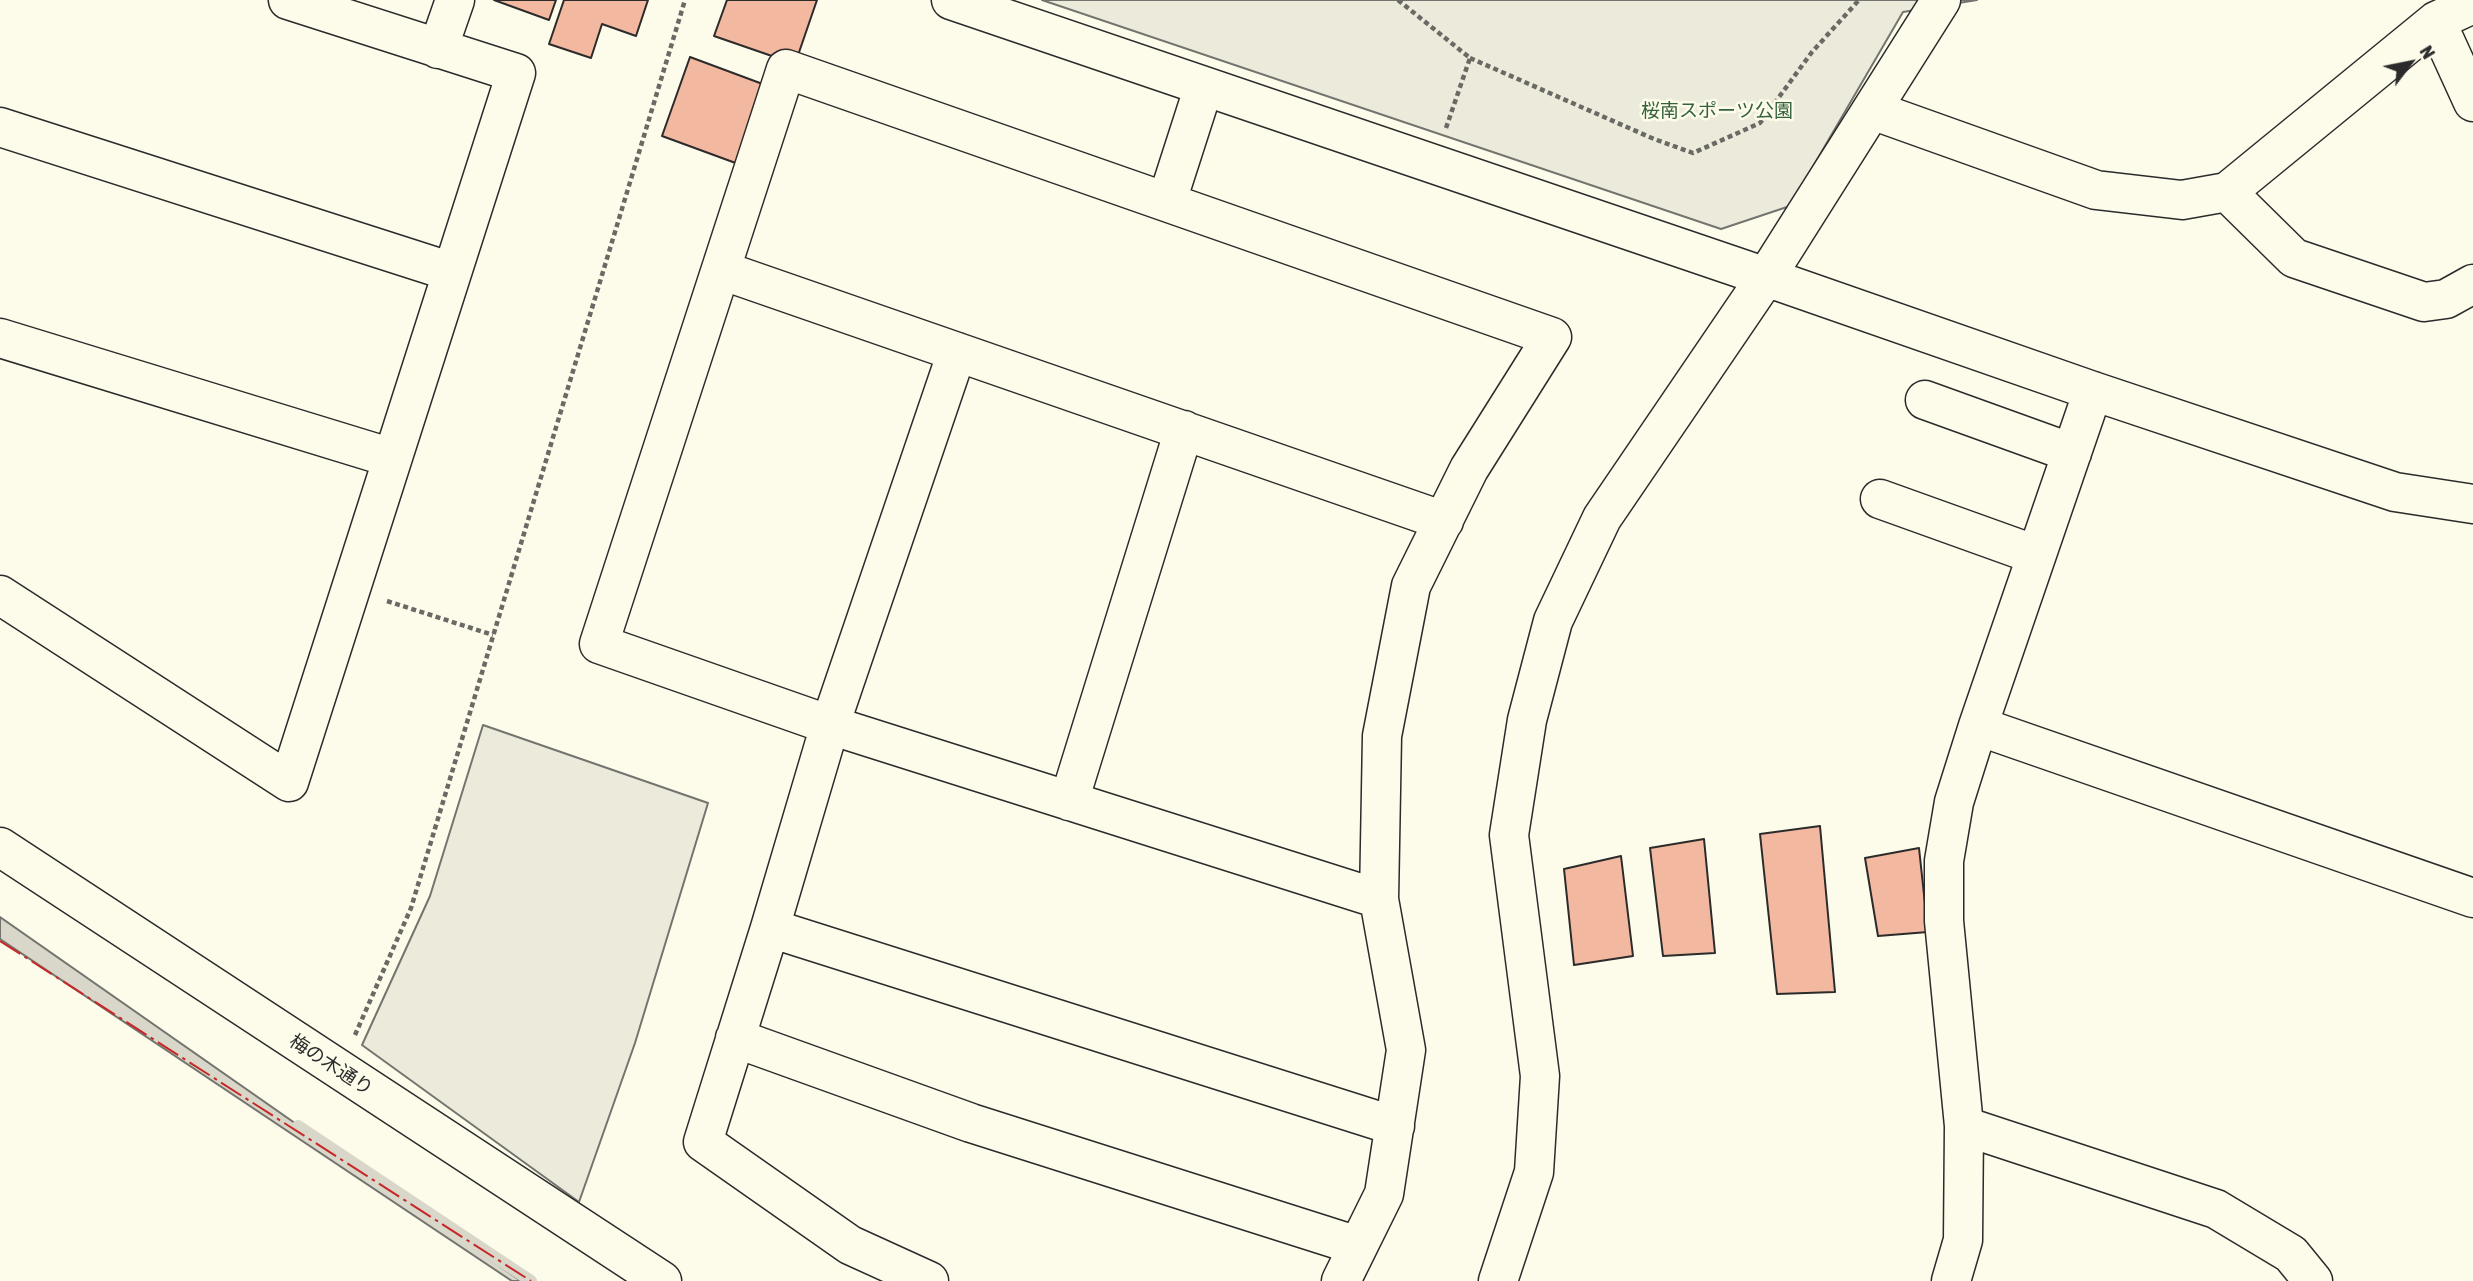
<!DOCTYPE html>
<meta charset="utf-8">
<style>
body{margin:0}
#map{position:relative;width:2473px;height:1281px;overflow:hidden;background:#fdfbea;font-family:"Asap Condensed",sans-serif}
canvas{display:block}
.north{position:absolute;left:2375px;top:28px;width:70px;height:70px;-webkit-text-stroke:5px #fdfbea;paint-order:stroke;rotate:58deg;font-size:19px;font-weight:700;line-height:28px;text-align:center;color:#2b2b2b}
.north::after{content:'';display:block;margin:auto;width:24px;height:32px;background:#2b2b2b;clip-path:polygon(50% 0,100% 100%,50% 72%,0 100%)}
</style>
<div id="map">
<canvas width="2473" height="1281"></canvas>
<div class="north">N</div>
</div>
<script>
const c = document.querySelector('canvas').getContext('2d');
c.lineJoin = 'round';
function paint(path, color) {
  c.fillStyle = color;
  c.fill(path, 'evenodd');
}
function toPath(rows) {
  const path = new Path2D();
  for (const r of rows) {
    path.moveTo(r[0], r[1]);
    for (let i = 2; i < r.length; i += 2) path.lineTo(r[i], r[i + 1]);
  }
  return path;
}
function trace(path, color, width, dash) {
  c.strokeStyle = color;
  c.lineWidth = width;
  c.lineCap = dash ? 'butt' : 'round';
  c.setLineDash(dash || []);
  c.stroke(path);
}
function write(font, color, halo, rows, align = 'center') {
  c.font = font + ' "Asap Condensed","Noto Sans JP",sans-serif';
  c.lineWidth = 5;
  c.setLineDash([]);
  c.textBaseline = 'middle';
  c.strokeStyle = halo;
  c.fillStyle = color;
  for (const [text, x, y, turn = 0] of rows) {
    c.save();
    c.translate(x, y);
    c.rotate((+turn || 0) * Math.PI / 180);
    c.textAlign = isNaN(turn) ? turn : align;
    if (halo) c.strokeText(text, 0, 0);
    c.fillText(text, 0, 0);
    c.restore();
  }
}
const green = toPath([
 [1042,0,1977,0,1903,12,1790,206,1721,229,1042,0],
 [483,725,708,803,635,1043,579,1202,362,1045,430,896,483,725]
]);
paint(green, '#ecebdb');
trace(green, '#74746e', 2);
const water = toPath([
 [0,917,521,1281,512,1281,0,939,0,917]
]);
paint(water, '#d8d7c9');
trace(water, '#74746e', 2);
trace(toPath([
 [298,1126,531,1281]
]), '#d8d7c9', 12);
const building = toPath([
 [494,0,556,0,549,20,494,0],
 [564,0,648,0,636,36,602,24,591,58,549,44,564,0],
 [727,0,817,0,795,64,714,36,727,0],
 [690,57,768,86,741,165,662,136,690,57],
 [1820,826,1835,992,1777,994,1760,834,1820,826],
 [1704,839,1715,953,1663,956,1650,848,1704,839],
 [1919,848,1928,932,1878,936,1865,858,1919,848],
 [1621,856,1633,956,1574,965,1564,869,1621,856]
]);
paint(building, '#f2b8a0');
trace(building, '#2b2b2b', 2);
const minor = toPath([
 [951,0,1766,277,2093,391,2395,492,2473,504],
 [2436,21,2473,102],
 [438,49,455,0],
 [1872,110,2096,190,2182,200,2227,192,2436,21,2473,4],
 [0,127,452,272],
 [2227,192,2294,258,2424,302,2446,299,2473,284],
 [1167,201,1204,86],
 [721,270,1444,521],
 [0,338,392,458],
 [1925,400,2072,453],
 [1880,499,2036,555],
 [0,595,289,782,516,73,288,0],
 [1978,726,2473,898],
 [1069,801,1184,430],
 [0,847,662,1281],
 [770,928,1395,1126],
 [735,1038,971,1123,1358,1246],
 [1964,1126,2216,1209,2291,1254,2313,1281],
 [929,1281,850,1245,703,1142,770,928,830,725,957,352],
 [1341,1281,1384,1194,1406,1050,1379,899,1382,736,1411,586,1469,469,1552,337,786,69,599,644,830,725,1379,899],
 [1498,1281,1534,1172,1540,1076,1509,835,1527,720,1553,621,1602,518,1766,277,1941,0],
 [1951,1281,1963,1240,1964,1126,1944,921,1944,861,1954,802,1978,726,2093,391]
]);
trace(minor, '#2b2b2b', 41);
trace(toPath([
 [1398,0,1470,58,1446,128],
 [1470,58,1654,139,1693,153,1760,123,1812,52,1859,0],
 [387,601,493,635],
 [355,1035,411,908,685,0]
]), '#6a6964', 4.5, [5, 3.5]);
trace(minor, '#fdfbea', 38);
trace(toPath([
 [0,941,531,1281]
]), '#c62828', 2, [24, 5, 3.5, 5]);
write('19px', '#34623c', '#fdfbea', [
 ["桜南スポーツ公園",1717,111]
]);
write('19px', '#2b2b2b', '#fdfbea', [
 ["梅の木通り",331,1065,33]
]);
</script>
